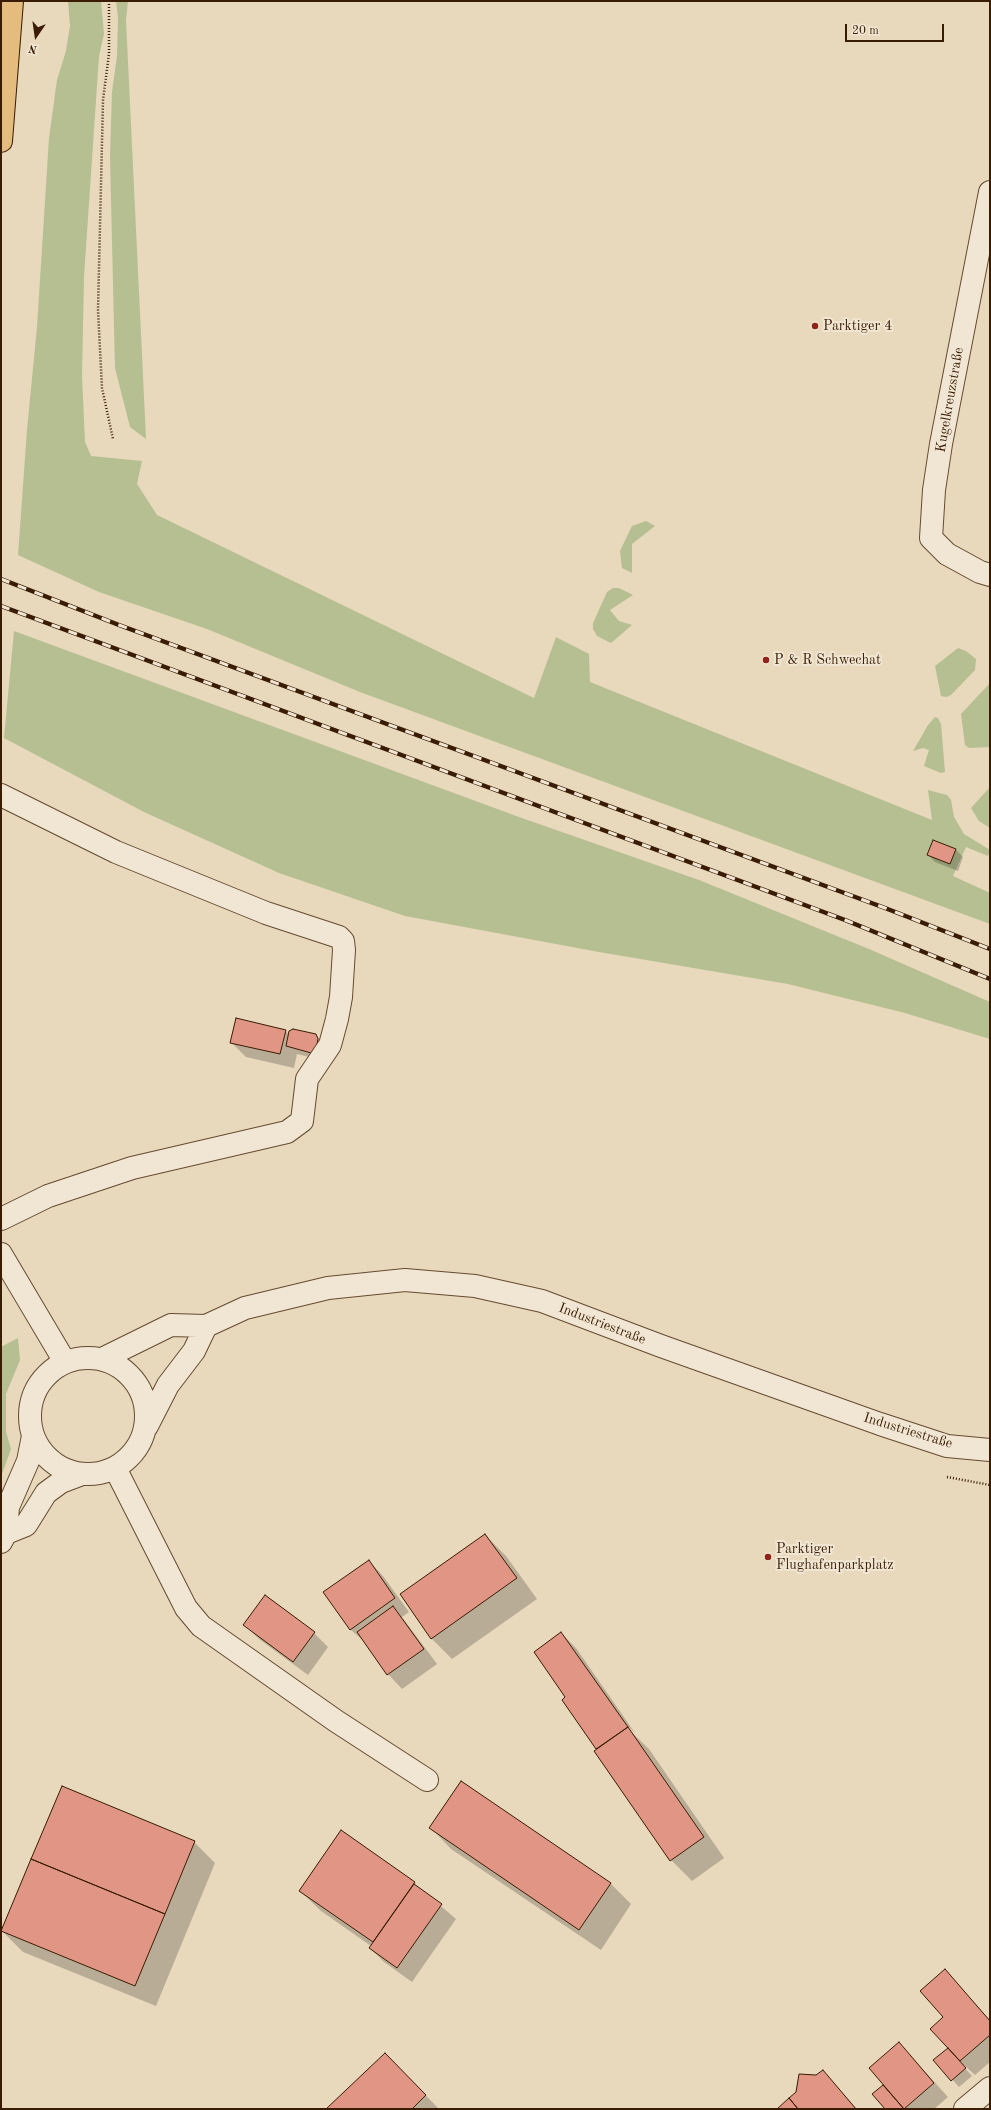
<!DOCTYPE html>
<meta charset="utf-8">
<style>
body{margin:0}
#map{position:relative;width:991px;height:2110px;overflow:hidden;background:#e8d8bc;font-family:"Old Standard TT",serif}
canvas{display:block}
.frame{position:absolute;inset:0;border:2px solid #391c02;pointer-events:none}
.north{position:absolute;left:16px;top:16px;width:40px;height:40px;-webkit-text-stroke:3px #f0e6d3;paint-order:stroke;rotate:193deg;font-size:11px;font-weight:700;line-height:16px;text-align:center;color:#391c02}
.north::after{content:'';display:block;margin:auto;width:14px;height:18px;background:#391c02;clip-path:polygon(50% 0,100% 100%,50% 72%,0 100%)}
.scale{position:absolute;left:845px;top:24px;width:99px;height:18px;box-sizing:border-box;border:2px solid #391c02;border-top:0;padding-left:5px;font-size:12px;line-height:14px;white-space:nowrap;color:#391c02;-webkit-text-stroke:3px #f0e6d3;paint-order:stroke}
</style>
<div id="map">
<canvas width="991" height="2110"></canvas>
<div class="frame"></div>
<div class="north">N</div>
<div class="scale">20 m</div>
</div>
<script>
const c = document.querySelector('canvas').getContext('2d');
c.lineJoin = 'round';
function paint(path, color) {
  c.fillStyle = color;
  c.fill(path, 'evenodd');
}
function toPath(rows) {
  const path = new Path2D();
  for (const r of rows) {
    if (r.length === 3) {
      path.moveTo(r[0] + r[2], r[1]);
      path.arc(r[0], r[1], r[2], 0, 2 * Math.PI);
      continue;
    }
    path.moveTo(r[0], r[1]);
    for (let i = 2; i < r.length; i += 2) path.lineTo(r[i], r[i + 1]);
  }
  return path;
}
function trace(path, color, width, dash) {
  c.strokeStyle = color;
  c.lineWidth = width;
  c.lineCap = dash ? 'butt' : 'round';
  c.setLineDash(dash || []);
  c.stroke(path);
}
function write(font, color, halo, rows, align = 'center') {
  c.font = font + ' "Old Standard TT",serif';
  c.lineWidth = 4;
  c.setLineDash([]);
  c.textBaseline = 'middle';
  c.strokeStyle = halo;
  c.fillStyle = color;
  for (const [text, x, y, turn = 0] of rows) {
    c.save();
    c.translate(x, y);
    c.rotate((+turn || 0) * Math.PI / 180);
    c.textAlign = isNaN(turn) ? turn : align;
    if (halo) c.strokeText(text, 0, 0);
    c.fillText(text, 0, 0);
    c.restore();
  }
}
paint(toPath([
 [68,1,101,1,104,34,99,56,84,277,82,376,85,442,91,456,142,461,137,484,157,515,534,698,556,637,589,654,590,682,932,820,928,790,947,795,951,800,954,817,964,834,990,850,988,856,966,847,953,876,990,893,990,924,360,692,207,629,99,592,18,555,27,430,37,327,49,138,57,80,66,51,70,26],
 [116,1,128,1,126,20,146,439,130,427,115,368,110,157,112,92,117,56,118,18],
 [646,521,655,526,632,544,632,573,622,568,620,551,632,526],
 [613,588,619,588,633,595,610,610,619,621,632,625,611,643,597,636,593,629,593,623,607,592],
 [14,631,519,817,699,880,869,949,990,1002,990,1039,905,1013,788,984,599,952,405,916,279,873,144,812,4,738],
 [958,648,966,651,976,659,975,670,951,695,946,697,941,696,935,666],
 [990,683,990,747,969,748,965,745,961,714],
 [935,717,938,718,941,724,945,772,941,773,924,766,929,750,923,748,913,751,928,725],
 [990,787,990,828,979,821,971,808],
 [18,1338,20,1360,6,1394,6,1432,11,1449,1,1477,1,1347]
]), '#b5bf91');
paint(toPath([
 [934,841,956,850,963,857,958,871,935,862,928,855],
 [285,1030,289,1035,316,1035,323,1043,322,1060,297,1054,294,1068,246,1057,231,1042],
 [485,1535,506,1556,537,1599,452,1659,431,1638],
 [369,1561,383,1576,409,1612,402,1617,437,1664,402,1689,388,1674,366,1643,351,1630],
 [265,1597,314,1633,328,1647,308,1675,259,1639,245,1625],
 [561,1633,576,1648,635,1733,627,1725,627,1728,649,1749,724,1858,692,1881,671,1860,564,1700,567,1697],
 [431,1828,610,1883,631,1904,601,1950,451,1849],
 [194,1842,215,1863,156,2006,23,1952,2,1931],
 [414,1883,456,1919,412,1982,384,1962,370,1948,371,1946,321,1911,300,1891],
 [945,1970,990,2020,990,2062,975,2075,964,2065,963,2066,972,2076,959,2087,935,2060,949,2048,945,2018],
 [899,2043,948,2097,934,2109,886,2109],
 [823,2071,857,2109,778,2109,817,2076],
 [406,2075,439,2109,328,2109]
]), '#0003');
const building = toPath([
 [933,840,956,849,950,864,927,855,933,840],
 [236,1018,286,1030,280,1054,230,1043,236,1018],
 [293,1029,316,1034,318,1039,315,1054,286,1046,289,1031,293,1029],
 [485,1534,517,1578,431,1639,400,1594,485,1534],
 [369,1560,395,1598,350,1630,323,1592,369,1560],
 [265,1595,315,1632,293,1662,243,1625,265,1595],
 [393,1606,424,1649,387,1675,357,1632,393,1606],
 [561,1632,628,1727,596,1749,562,1700,565,1697,534,1652,561,1632],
 [628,1727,704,1837,670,1861,594,1751,628,1727],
 [461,1781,611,1883,579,1930,429,1828,461,1781],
 [62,1786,195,1841,165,1914,31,1859,62,1786],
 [341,1830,415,1882,373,1942,299,1891,341,1830],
 [31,1859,165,1914,135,1986,1,1931,31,1859],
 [414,1884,442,1904,397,1968,369,1948,414,1884],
 [945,1969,990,2021,990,2035,960,2061,930,2029,943,2017,920,1991,945,1969],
 [899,2042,934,2083,904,2109,869,2068,899,2042],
 [948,2048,966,2068,951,2081,933,2060,948,2048],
 [385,2053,426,2095,412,2109,326,2109,385,2053],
 [823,2070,856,2109,798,2109,789,2098,796,2092,799,2074,816,2075,823,2070],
 [883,2085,904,2109,885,2109,872,2094,883,2085],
 [789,2098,798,2109,777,2109,789,2098]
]);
paint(building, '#e09585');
trace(building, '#391c02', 1);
const minor = toPath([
 [990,192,941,444,934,490,931,538,947,554,980,572,990,575],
 [1,795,116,852,266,913,339,937,343,941,344,950,341,997,337,1019,330,1045,307,1079,302,1121,287,1132,132,1168,48,1196,1,1219],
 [1,1254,65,1362],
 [88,1416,58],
 [102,1359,171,1325,206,1326,245,1308,328,1288,405,1280,475,1286,542,1301,661,1346,880,1424,947,1446,990,1450],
 [147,1426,168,1385,194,1351,206,1326],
 [115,1468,186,1608,201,1626,336,1721,427,1780],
 [6,1533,26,1525,46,1493,61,1482,82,1474],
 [1,1542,6,1533,8,1507,28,1461,33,1436],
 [965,2109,990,2088]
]);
const highway = toPath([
 [1,141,12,1]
]);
trace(minor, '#654b30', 24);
trace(highway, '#391c02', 24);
trace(toPath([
 [109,1,109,54,103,100,98,310,102,388,113,439],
 [947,1477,990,1485]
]), '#391c02', 2.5, [1, 2]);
trace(minor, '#f0e6d3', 22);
trace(highway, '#e4bc7e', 22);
const rail = toPath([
 [1,579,119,625,885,908,990,949],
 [1,606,845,920,990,979]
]);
trace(rail, '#391c02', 4.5);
trace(rail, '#f0e6d3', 3, [9]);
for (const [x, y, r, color] of [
 [815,326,4,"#8f2418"],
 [766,660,4,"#8f2418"],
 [768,1557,4,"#8f2418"]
]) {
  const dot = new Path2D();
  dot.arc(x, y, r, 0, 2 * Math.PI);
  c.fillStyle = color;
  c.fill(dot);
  trace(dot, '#f0e6d3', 1.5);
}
write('14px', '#391c02', '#f0e6d3', [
 ["Parktiger 4",823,326],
 ["P & R Schwechat",774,660],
 ["Parktiger",776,1549],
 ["Flughafenparkplatz",776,1565]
], 'left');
write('14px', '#391c02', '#f0e6d3', [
 ["Kugelkreuzstraße",950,400,-80],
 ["Industriestraße",602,1324,21],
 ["Industriestraße",908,1431,17]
]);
</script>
